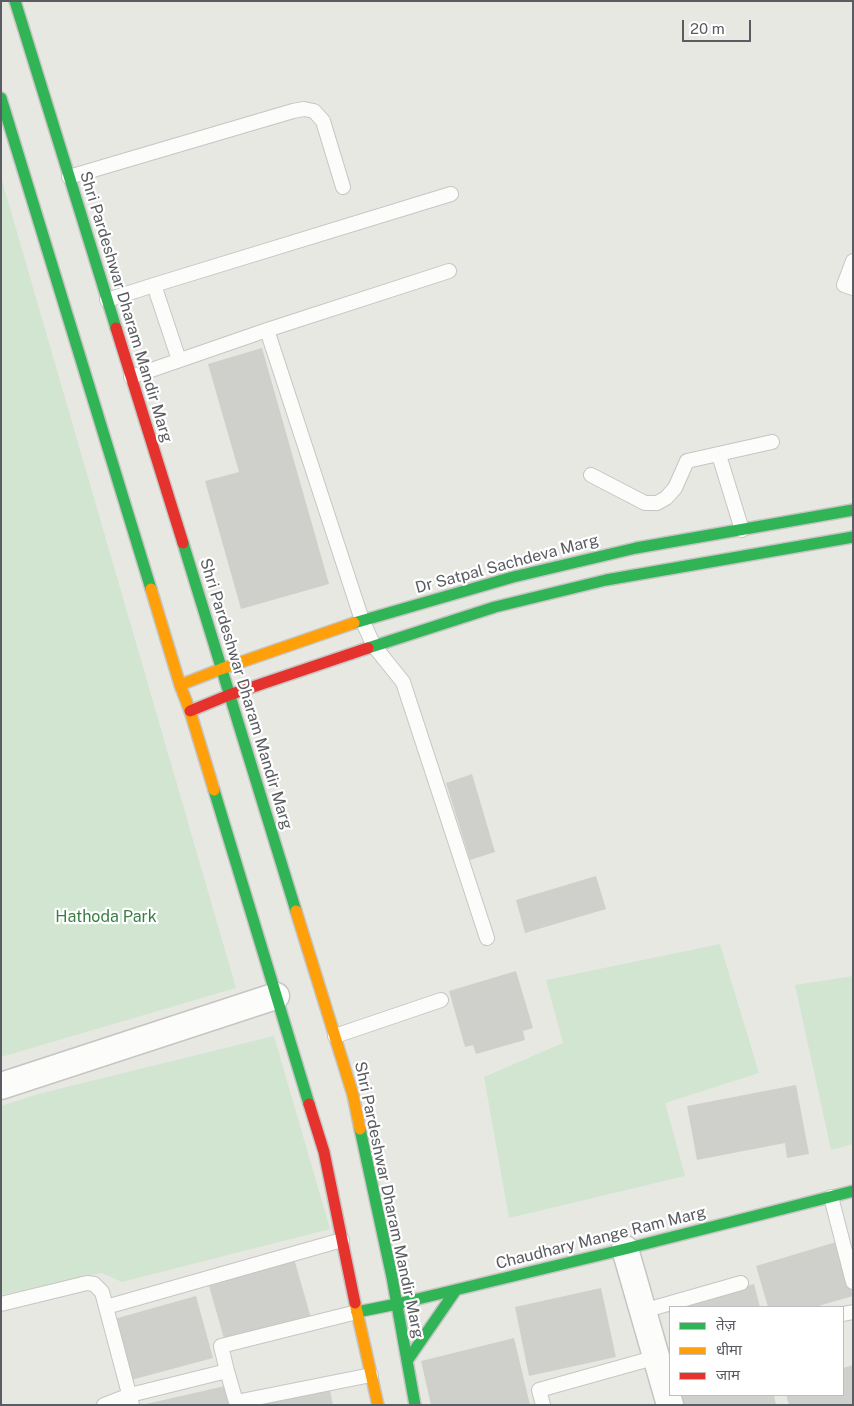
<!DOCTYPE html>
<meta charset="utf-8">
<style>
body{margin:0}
#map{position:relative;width:854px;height:1406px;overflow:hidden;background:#e8e8e3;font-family:"Public Sans","Noto Sans Devanagari",sans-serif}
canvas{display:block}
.frame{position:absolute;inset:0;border:2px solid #595c60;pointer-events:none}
.legend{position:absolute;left:669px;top:1306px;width:175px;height:90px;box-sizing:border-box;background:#fff;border:1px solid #bdbebf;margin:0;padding:6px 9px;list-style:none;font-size:15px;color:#595c60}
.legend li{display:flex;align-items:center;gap:10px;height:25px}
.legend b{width:25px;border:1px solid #bdbebf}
.scale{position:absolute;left:682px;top:20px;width:69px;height:22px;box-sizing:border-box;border:2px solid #595c60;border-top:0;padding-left:6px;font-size:15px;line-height:18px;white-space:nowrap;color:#595c60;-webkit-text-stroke:4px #fff;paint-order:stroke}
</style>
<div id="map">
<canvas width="854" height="1406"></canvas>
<div class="frame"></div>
<ul class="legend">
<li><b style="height:6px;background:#30b455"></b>तेज़</li>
<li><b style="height:6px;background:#ff9f0a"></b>धीमा</li>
<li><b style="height:6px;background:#e5322d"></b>जाम</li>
</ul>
<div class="scale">20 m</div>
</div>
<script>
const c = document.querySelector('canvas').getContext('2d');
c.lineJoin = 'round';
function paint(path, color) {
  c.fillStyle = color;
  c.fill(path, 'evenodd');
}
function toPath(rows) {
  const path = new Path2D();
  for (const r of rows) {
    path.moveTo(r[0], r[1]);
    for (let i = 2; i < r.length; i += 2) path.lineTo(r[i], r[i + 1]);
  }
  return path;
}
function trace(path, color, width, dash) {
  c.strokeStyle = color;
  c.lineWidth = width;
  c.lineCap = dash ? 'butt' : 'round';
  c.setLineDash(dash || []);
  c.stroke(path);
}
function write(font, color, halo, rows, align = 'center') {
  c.font = font + ' "Public Sans",sans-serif';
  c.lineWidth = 4.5;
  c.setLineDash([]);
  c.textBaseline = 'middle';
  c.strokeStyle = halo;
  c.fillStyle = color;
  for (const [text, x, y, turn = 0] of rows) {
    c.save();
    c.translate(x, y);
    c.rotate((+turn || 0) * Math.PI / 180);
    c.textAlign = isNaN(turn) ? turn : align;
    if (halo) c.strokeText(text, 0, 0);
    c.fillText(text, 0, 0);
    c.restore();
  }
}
paint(toPath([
 [1,177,236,988,1,1057],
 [720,944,759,1073,665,1103,685,1176,509,1218,484,1077,563,1043,546,980],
 [853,976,853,1144,831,1150,795,985],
 [274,1036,330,1229,122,1282,102,1273,1,1295,1,1106,38,1094]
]), '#d1e5d1');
paint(toPath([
 [262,348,329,584,241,609,205,481,239,472,208,364],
 [472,774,495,852,470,860,446,783],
 [596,876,606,909,525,933,516,900],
 [516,971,533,1028,523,1031,525,1040,476,1054,473,1045,465,1047,449,991],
 [796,1085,809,1154,787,1158,785,1143,697,1160,687,1106],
 [836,1242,853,1296,815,1307,768,1307,756,1266],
 [293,1255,311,1318,225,1342,207,1279],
 [754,1284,760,1307,670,1307,670,1318,667,1307],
 [601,1288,616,1357,529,1376,515,1307],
 [196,1296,213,1358,131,1380,114,1319],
 [514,1338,530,1405,431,1405,421,1361],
 [853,1365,853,1405,789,1405,786,1395,843,1395,843,1368],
 [225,1386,229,1405,146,1405,146,1404],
 [329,1386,333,1405,252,1405],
 [681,1395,774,1395,776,1405,684,1405]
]), '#cfcfcc');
const lane = toPath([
 [69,177,293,111,304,109,314,111,323,121,343,187],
 [853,261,844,285,853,288],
 [154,285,179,360],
 [107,300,154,285,451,194],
 [267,330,362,620,374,646,403,682,487,938],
 [131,377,267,330,449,271],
 [719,455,742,530],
 [591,475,645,503,657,503,666,498,675,488,687,461,772,442],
 [335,1036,441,1000],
 [831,1197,853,1282],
 [1,1304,87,1283,94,1284,102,1292,132,1405],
 [106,1307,342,1240],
 [643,1311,741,1283],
 [357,1312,221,1346,227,1371,236,1402,371,1375],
 [843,1314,853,1312],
 [104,1405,130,1395,227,1371],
 [543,1405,539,1390,657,1357]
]);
const street = toPath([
 [1,1086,276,996],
 [625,1249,670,1405]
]);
const fast = toPath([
 [15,1,116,328],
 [1,98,151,589],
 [183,543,296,911],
 [354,623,513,577,636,548,853,510],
 [368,648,495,607,606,580,853,537],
 [214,790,309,1104],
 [360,1129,392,1277,415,1405],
 [357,1312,397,1304,625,1249,853,1191],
 [407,1361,456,1290]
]);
const slow = toPath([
 [151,589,180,685,190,711,214,790],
 [180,685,221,669,354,623],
 [296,911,353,1095,360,1129],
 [355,1303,378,1405]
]);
const jam = toPath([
 [116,328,183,543],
 [190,711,229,695,368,648],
 [309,1104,324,1152,355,1303]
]);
trace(lane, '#c5c5c3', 16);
trace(street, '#c5c5c3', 29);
trace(fast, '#c5c6c4', 14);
trace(slow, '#c5c6c4', 14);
trace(jam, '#c5c6c4', 14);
trace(lane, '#fcfcfb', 14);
trace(street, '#fcfcfb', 26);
trace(fast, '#30b455', 11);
trace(slow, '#ff9f0a', 11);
trace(jam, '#e5322d', 11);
write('16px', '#595c60', '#fff', [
 ["Shri Pardeshwar Dharam Mandir Marg",126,307,73],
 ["Dr Satpal Sachdeva Marg",507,564,-15],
 ["Shri Pardeshwar Dharam Mandir Marg",246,694,73],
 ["Shri Pardeshwar Dharam Mandir Marg",389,1200,78],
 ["Chaudhary Mange Ram Marg",601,1238,-14]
]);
write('16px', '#397f44', '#fff', [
 ["Hathoda Park",106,917]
]);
</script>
